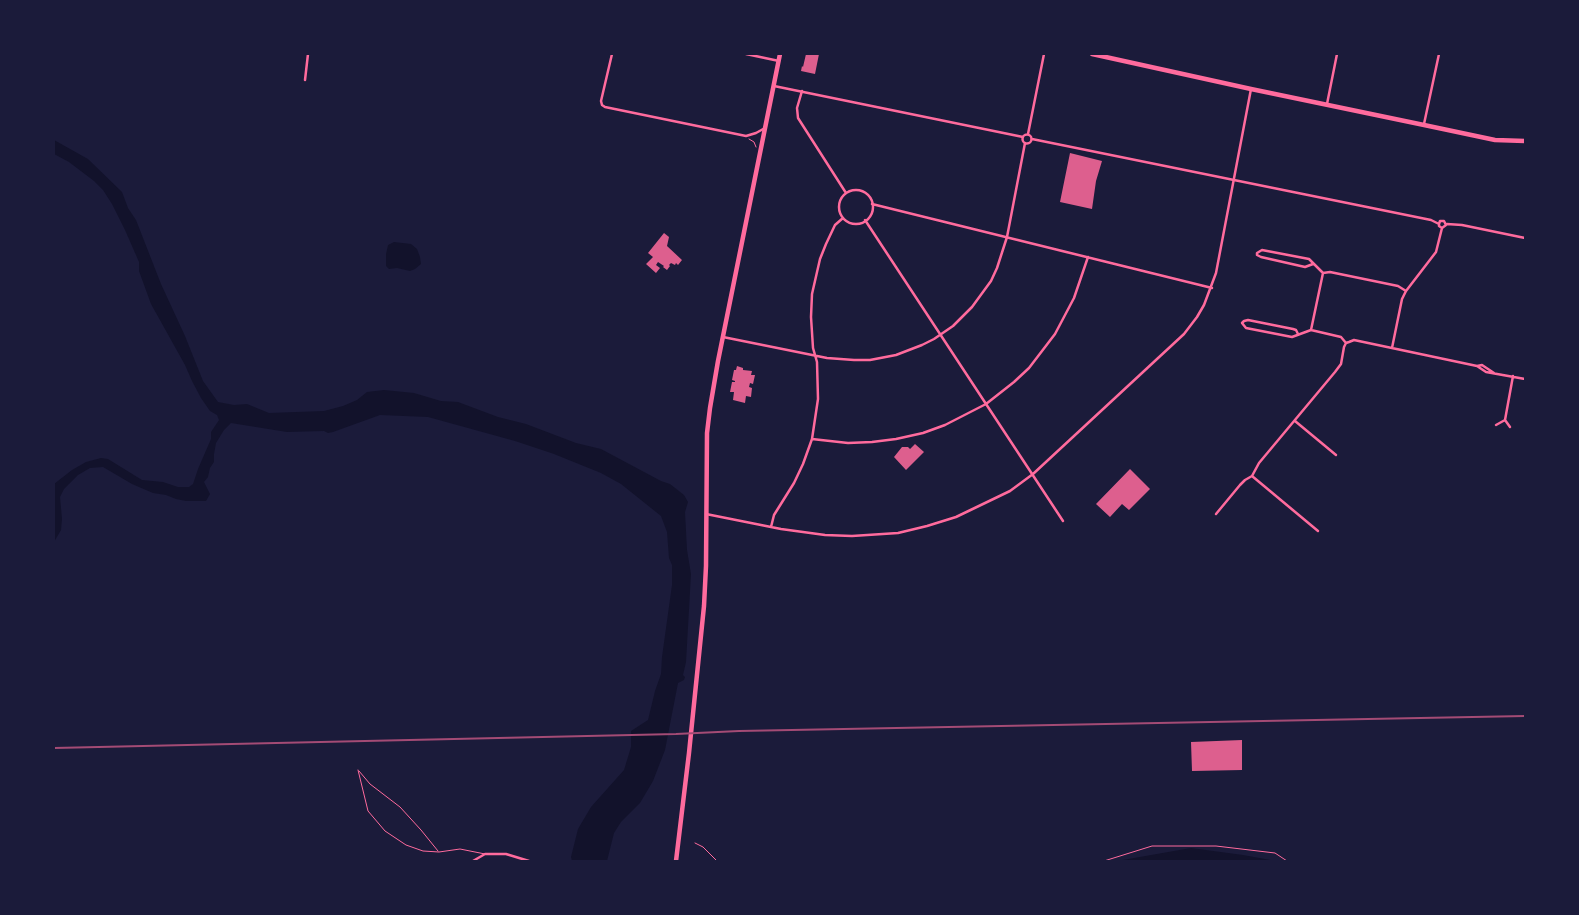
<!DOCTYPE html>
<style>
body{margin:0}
#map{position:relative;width:1579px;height:915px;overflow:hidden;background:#1b1b3a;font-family:Cabin,sans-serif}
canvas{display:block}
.frame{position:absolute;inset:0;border:55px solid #1b1b3a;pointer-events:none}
</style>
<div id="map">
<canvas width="1579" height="915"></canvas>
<div class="frame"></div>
</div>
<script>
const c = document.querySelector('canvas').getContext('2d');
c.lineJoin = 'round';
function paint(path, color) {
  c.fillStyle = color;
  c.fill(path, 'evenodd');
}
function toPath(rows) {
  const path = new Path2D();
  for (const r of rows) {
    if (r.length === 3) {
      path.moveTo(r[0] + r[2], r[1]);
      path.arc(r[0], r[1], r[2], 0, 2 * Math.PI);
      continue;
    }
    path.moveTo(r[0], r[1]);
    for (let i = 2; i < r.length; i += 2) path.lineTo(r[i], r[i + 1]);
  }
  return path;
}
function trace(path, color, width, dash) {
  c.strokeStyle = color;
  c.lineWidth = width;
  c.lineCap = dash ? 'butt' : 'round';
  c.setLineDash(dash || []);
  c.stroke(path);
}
paint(toPath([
 [54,140,88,159,122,192,128,208,136,220,161,284,185,336,203,381,218,402,234,405,247,404,269,413,324,411,343,406,357,400,367,392,384,390,414,393,441,401,458,402,498,417,526,424,576,443,601,449,661,481,670,484,684,495,688,502,685,512,687,550,691,574,686,662,683,675,685,677,684,680,678,683,665,750,653,781,640,803,621,822,614,833,607,861,572,861,571,857,578,829,591,807,624,770,631,747,631,731,648,720,655,691,661,674,662,657,672,585,672,565,669,558,667,532,661,516,621,484,601,473,554,454,515,441,428,417,380,415,333,432,328,433,324,431,287,432,231,423,224,430,216,443,214,454,214,462,210,468,208,477,204,482,210,494,206,501,186,501,176,499,166,495,153,493,132,484,103,467,90,468,78,475,64,489,60,497,62,519,61,530,54,542,54,484,72,470,86,462,101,458,108,459,142,480,163,482,178,487,189,487,193,484,198,469,211,439,211,432,219,420,217,415,210,411,201,398,192,381,185,365,151,304,139,271,139,262,125,230,112,204,103,190,94,181,69,162,54,154],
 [394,242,411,244,417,249,420,257,421,264,415,269,410,271,397,268,389,269,386,266,386,254,388,245],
 [1191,848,1243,855,1276,861,1117,861]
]), '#12122b');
paint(toPath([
 [806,54,819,54,815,74,801,71,802,66,803,67],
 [1070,153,1102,161,1096,181,1092,209,1060,202],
 [664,233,669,237,667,246,682,260,678,265,676,263,675,265,671,263,669,265,670,266,667,270,663,267,664,266,658,262,656,265,660,268,656,273,646,264,653,257,648,253],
 [737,366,743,368,743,370,752,371,751,375,755,375,753,384,750,383,749,387,752,388,751,397,746,396,745,403,733,400,734,392,730,392,732,382,735,382,735,381,732,380,734,370,736,370],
 [915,444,924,452,906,470,894,457,902,447,908,447,910,449],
 [1130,469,1150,489,1129,510,1122,504,1110,517,1096,504],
 [1242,740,1242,770,1192,771,1191,742]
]), '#dd5f8e');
trace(toPath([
 [749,139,754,142,756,147],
 [695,843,703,847,717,861],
 [1104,861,1152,846,1216,846,1275,853,1287,861]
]), '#ff6b9d', 1);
trace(toPath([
 [358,770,368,811,385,831,406,845,423,851,439,852,460,849,485,854],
 [359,771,370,784,400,807,421,830,438,851]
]), '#ff6b9d', 1);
trace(toPath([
 [612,54,601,101,602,105,605,107,746,136,756,133,765,128],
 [746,54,779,61],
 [305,80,308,54],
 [774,86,1023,137],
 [802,91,797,108,798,118,846,193],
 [1327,104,1337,54],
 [1424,124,1439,54],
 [1028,134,1044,54],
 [1027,139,4.5],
 [1032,139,1431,220,1439,224,1439,226,1442,228,1446,225,1444,221,1440,221,1439,224],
 [856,207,17],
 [872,204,1212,288],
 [865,220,1063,521],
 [1447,224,1462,225,1525,238],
 [1313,264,1305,267,1261,257,1257,255,1257,253,1262,250,1309,259,1323,273],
 [1298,334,1296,330,1293,329,1248,320,1244,321,1242,323,1246,328,1292,337,1311,330],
 [723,337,827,358,854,360,870,360,896,355,922,345,934,339,953,326,972,307,991,281,997,268,1007,237,1025,143],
 [1346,343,1341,337,1311,330,1323,273,1330,272,1398,286,1406,291],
 [1392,348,1402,299,1406,291,1436,252,1442,228],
 [1477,366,1486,372,1525,379],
 [1505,420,1510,427],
 [1295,421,1336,455],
 [1496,425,1505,420,1513,376],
 [812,439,848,443,872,442,896,439,923,433,945,425,986,404,1014,382,1029,368,1055,334,1074,298,1088,257],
 [1252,476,1318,531],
 [706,514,781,529,825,535,852,536,898,533,927,526,956,517,1010,491,1033,474,1184,334,1197,317,1204,305,1216,273,1251,89],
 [1216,514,1240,485,1245,480,1252,476,1259,463,1335,372,1341,364,1344,347,1346,343,1349,342,1354,340,1477,366,1482,365,1494,373],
 [771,527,774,515,794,483,803,464,812,439,818,399,817,362,813,348,811,317,812,294,820,259,826,244,835,225,843,218],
 [473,861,485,854,506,854,529,861]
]), '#ff6b9d', 2.5);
trace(toPath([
 [1092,54,1251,89,1424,125,1495,140,1525,141],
 [676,861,689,753,704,606,706,566,707,433,710,408,718,361,780,54]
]), '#ff6b9d', 4.5);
trace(toPath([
 [54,748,676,734,739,731,1525,716]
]), '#a44b75', 2);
</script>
